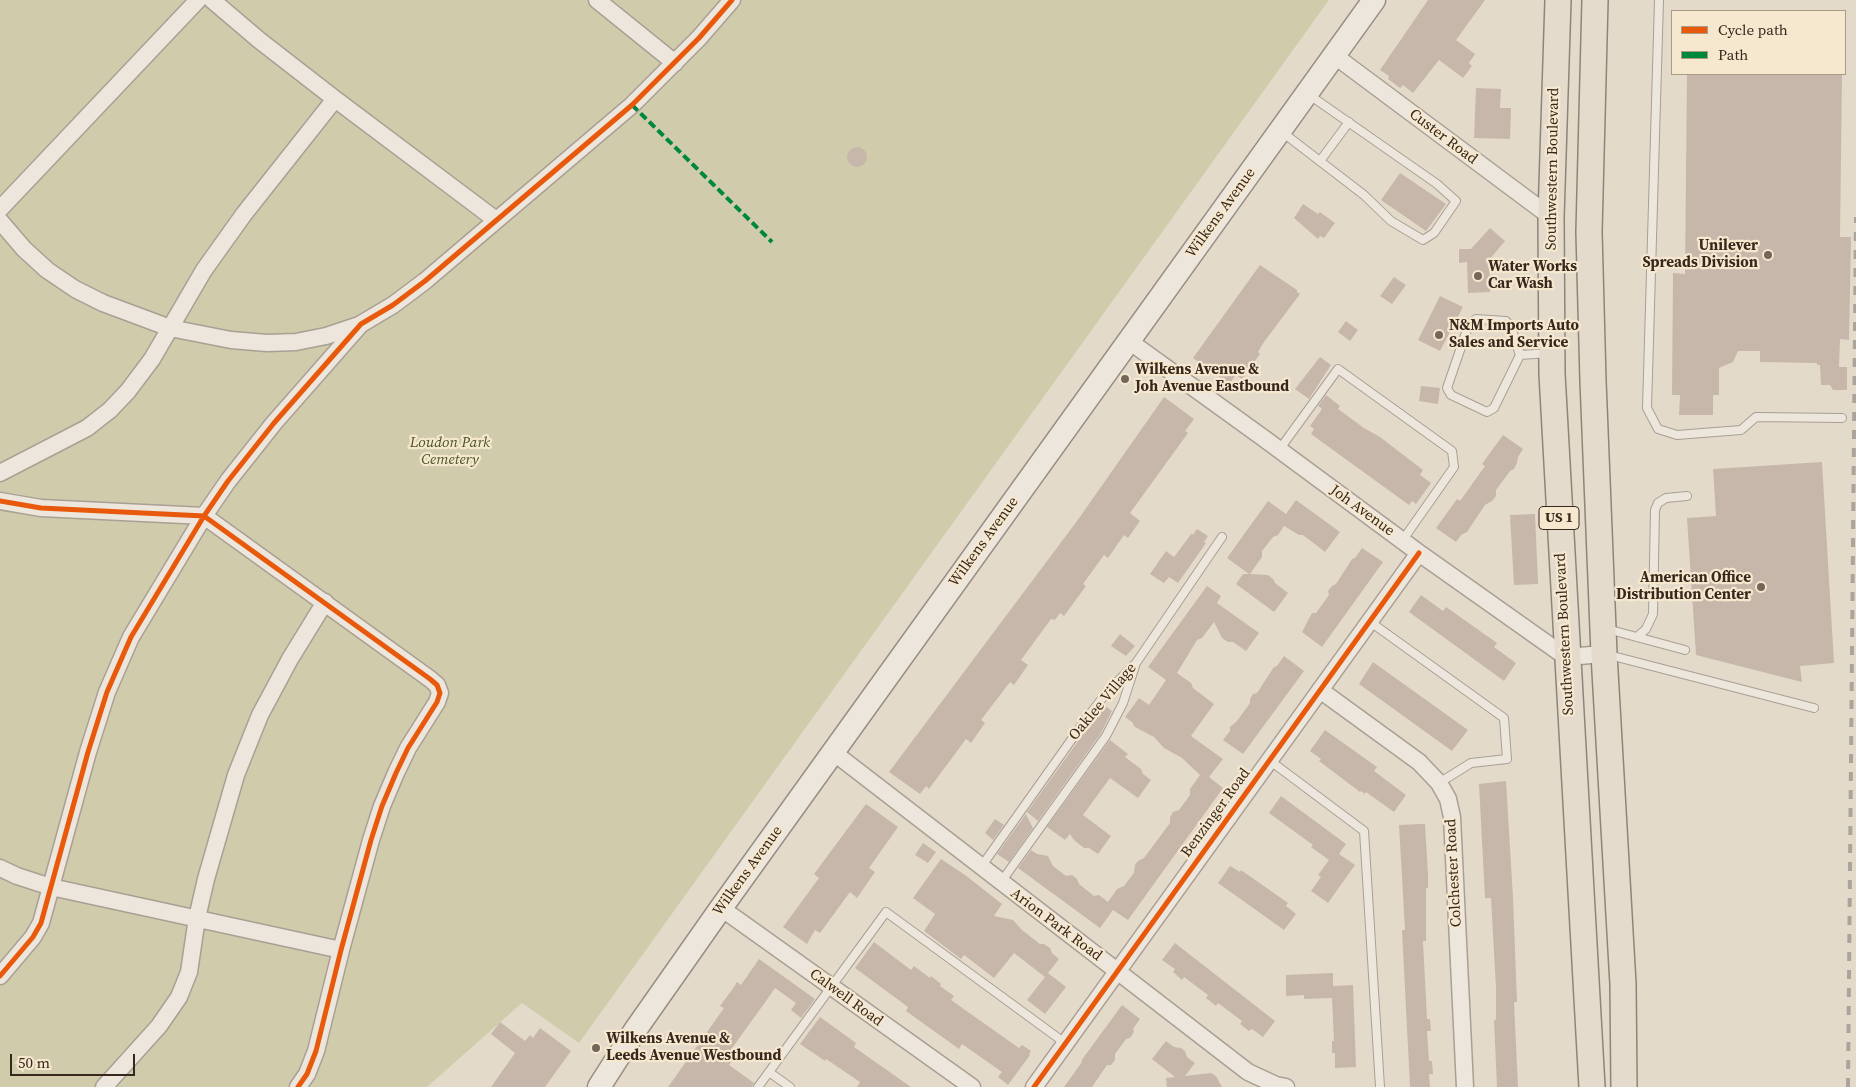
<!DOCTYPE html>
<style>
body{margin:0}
#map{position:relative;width:1856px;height:1087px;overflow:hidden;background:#e4daca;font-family:"Source Serif 4",serif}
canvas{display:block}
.legend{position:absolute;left:1671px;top:10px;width:175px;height:65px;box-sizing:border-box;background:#f6e8cf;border:1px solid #aa9b87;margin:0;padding:6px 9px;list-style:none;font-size:15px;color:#37271c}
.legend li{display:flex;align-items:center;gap:10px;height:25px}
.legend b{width:25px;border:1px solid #aa9b87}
.scale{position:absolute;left:10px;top:1054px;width:125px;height:22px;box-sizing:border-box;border:2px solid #37271c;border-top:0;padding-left:6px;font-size:15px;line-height:18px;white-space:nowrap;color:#37271c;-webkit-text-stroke:4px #f6e8cf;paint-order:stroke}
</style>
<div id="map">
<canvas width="1856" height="1087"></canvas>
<ul class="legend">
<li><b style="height:6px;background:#e8590c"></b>Cycle path</li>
<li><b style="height:6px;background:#00873e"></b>Path</li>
</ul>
<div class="scale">50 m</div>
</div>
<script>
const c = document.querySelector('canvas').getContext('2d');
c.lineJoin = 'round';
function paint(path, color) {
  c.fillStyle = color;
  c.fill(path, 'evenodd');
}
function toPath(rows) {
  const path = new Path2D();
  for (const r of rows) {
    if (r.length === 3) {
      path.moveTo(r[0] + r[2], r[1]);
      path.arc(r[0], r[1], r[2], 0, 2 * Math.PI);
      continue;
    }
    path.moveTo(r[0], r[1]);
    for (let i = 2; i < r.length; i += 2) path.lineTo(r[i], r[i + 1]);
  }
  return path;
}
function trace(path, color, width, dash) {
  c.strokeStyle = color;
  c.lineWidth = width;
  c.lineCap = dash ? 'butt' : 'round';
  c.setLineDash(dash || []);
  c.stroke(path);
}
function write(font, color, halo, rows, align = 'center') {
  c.font = font + ' "Source Serif 4",serif';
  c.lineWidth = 4.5;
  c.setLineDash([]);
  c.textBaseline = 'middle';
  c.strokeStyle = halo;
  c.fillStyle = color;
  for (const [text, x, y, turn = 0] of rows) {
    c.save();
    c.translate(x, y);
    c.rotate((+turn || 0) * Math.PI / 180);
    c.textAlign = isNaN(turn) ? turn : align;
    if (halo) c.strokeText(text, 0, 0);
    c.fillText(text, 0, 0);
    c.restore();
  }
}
paint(toPath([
 [0,0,1329,0,579,1043,522,1003,427,1087,0,1087]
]), '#d0ccab');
paint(toPath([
 [1428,0,1485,0,1456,40,1475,54,1469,63,1472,66,1463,78,1439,60,1413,93,1403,85,1400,88,1388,79,1389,76,1380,70],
 [1687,74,1842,74,1840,237,1851,237,1849,340,1840,339,1839,367,1847,367,1847,390,1833,390,1830,385,1821,385,1820,365,1817,365,1817,363,1760,362,1760,351,1738,351,1733,362,1719,368,1719,395,1713,395,1713,415,1679,415,1680,395,1672,395,1673,273,1685,274],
 [1476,88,1501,89,1500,108,1511,108,1510,139,1474,138],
 [857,157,10],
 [1400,173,1446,204,1426,231,1381,200],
 [1303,204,1318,214,1320,212,1335,223,1324,238,1320,236,1318,239,1294,218],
 [1490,228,1505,241,1489,260,1490,292,1468,293,1467,262,1459,263,1459,249,1471,249],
 [1260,265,1297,290,1297,292,1300,294,1264,342,1258,352,1260,354,1242,379,1236,375,1229,384,1193,358],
 [1394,277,1406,285,1392,304,1380,296],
 [1440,296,1463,307,1440,351,1418,340],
 [1346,321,1358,330,1350,341,1338,332],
 [1320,357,1331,365,1309,399,1295,389],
 [1421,386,1440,388,1438,404,1419,401],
 [1326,395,1340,406,1338,409,1364,428,1380,437,1423,470,1420,475,1431,483,1416,504,1412,501,1409,505,1311,434,1314,429,1310,426,1322,409,1318,406],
 [1164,397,1194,419,1185,431,1188,433,1130,513,1140,521,1128,538,1124,535,1108,558,1104,555,1083,584,1086,586,1064,616,1060,613,1055,620,1051,619,1021,660,1028,665,1014,685,1010,682,981,720,985,723,971,743,966,739,929,789,926,786,920,794,889,772,1077,521],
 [1503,435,1523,449,1518,457,1517,463,1514,469,1510,471,1496,490,1496,496,1492,501,1485,505,1467,532,1461,535,1456,542,1436,528,1457,499,1460,501,1485,466,1482,464],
 [1822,462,1834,663,1800,666,1802,682,1696,655,1687,518,1716,516,1713,469],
 [1296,500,1340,532,1325,552,1303,535,1299,535,1284,526,1278,535,1273,537,1262,551,1262,557,1250,574,1268,575,1273,579,1275,583,1288,593,1274,612,1236,584,1243,574,1249,574,1227,558,1268,501,1286,514],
 [1535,514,1538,584,1514,585,1510,515],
 [1197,529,1208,536,1204,542,1206,543,1178,583,1169,577,1164,583,1150,574,1166,551,1174,557,1192,533,1193,535],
 [1362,548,1383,562,1322,647,1302,632,1312,613,1316,613,1329,595,1328,591,1332,586,1336,584,1352,559,1355,558],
 [1207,586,1221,596,1217,603,1259,633,1246,651,1233,642,1228,642,1222,638,1214,622,1202,638,1197,640,1177,673,1191,683,1193,688,1214,704,1191,736,1223,759,1209,777,1223,788,1128,920,1113,910,1100,928,1018,868,1031,850,1037,854,1048,856,1053,866,1066,876,1072,875,1077,879,1079,884,1094,896,1099,895,1108,902,1117,889,1124,886,1134,873,1135,865,1138,861,1144,858,1164,831,1170,823,1170,817,1173,812,1179,810,1190,795,1190,789,1200,775,1182,758,1164,748,1154,737,1135,727,1132,722,1125,717,1139,698,1149,705,1166,680,1148,667],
 [1421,595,1443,611,1446,607,1497,643,1494,647,1516,663,1504,681,1409,612],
 [1120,634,1135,646,1126,656,1111,646],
 [1284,656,1304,671,1243,754,1223,740,1230,731,1230,727,1237,721,1250,703,1250,699,1253,694,1257,693,1274,667,1277,666],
 [1373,662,1468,730,1452,751,1359,684],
 [1104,705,1112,711,1101,733,1038,821,1027,812],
 [1325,730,1377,767,1374,771,1406,795,1394,812,1366,792,1365,794,1361,791,1360,792,1319,761,1321,759,1310,751],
 [1110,740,1128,754,1125,757,1141,769,1143,774,1151,780,1138,798,1110,778,1083,815,1111,836,1098,854,1089,848,1084,848,1074,840,1070,834,1065,840,1047,827],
 [1506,781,1513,898,1517,1002,1514,1002,1518,1087,1497,1087,1494,1020,1496,1020,1496,988,1491,898,1485,898,1479,784],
 [1281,796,1346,844,1339,854,1355,865,1328,903,1311,891,1321,877,1318,875,1329,860,1311,847,1313,845,1269,813],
 [866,804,898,827,869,868,875,872,857,898,850,892,820,933,815,930,807,944,783,927,819,878,814,874],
 [1026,814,1033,828,1009,862,997,854],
 [995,819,1004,825,993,840,985,833],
 [1420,824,1425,824,1428,875,1428,888,1426,888,1426,941,1423,941,1427,1019,1430,1019,1431,1031,1427,1031,1429,1061,1432,1061,1433,1074,1429,1074,1430,1087,1410,1087,1402,930,1405,930,1399,825],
 [923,843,936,852,928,863,915,855],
 [941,859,965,875,1002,904,994,916,1013,920,1022,930,1040,944,1044,944,1050,948,1052,953,1059,959,1048,973,1066,987,1045,1014,1027,1000,1045,977,1014,953,994,978,964,955,961,959,924,931,935,914,913,898],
 [1230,866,1240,872,1241,870,1288,903,1286,906,1296,914,1284,930,1218,883],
 [874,942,911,970,914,966,930,978,931,976,941,984,940,986,954,996,951,1000,1019,1048,1022,1045,1031,1051,1029,1054,1030,1055,1008,1085,998,1077,1002,1072,962,1044,959,1049,906,1011,908,1007,855,968],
 [1175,943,1275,1021,1263,1037,1252,1029,1249,1031,1240,1024,1242,1021,1218,1003,1216,1006,1206,998,1208,995,1184,977,1182,980,1173,972,1175,969,1162,960],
 [759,959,815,999,801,1018,791,1010,796,1003,775,988,766,1001,727,1055,733,1059,729,1065,754,1083,752,1087,668,1087,724,1008,720,1006,734,987,737,982,741,985],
 [1333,973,1333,986,1353,985,1356,1067,1335,1068,1335,1053,1332,1053,1332,1041,1334,1041,1332,998,1304,999,1304,995,1286,996,1286,975],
 [1122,1005,1140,1019,1133,1029,1134,1032,1130,1038,1126,1039,1115,1054,1115,1060,1111,1065,1107,1065,1092,1087,1064,1087,1082,1062,1081,1061],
 [820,1017,856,1043,854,1047,911,1087,857,1087,860,1082,826,1059,825,1061,800,1044],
 [500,1022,525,1041,530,1035,533,1038,540,1028,571,1051,545,1087,491,1087,515,1053,491,1034],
 [1166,1041,1174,1047,1181,1048,1185,1051,1187,1057,1195,1063,1185,1076,1211,1073,1216,1076,1222,1087,1167,1087,1166,1078,1175,1077,1152,1059]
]), '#c7b7ab');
const lane = toPath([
 [1659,0,1647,408,1658,429,1677,435,1741,430,1756,417,1842,418],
 [1282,132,1364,195,1391,221,1423,240,1434,233,1456,201,1437,184,1308,94],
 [1320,161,1349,122],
 [1520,355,1494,408,1487,412,1451,395,1447,388,1469,324,1476,319,1506,321,1511,327,1520,355,1550,353],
 [1279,450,1338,369,1452,451,1454,467,1402,541],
 [1369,621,1504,718,1507,759,1471,763,1439,783],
 [1607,629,1685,650],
 [1637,637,1646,629,1653,614,1655,510,1658,503,1666,498,1687,496],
 [1609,655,1814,708],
 [1269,760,1364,831,1380,1087],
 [981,867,1084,722,1107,692,1136,663,1222,537],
 [1001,882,1106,736,1123,703,1135,666],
 [769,1072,790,1087],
 [758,1087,886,912,1065,1043]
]);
const street = toPath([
 [212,0,259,40,335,99,496,220],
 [597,0,675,63],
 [1335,56,1551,217],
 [0,209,198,0],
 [0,221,24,249,47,270,75,289,103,303,170,328,231,340,267,343,296,342,326,336,359,325],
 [1129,341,1262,437,1419,553,1566,657,1604,654],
 [0,473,87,428,110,410,128,391,152,359,204,270,244,214,335,99],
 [0,501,41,508,204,516,131,637,107,692,88,752,41,923,33,937,0,976],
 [1320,690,1419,762,1439,783,1448,799,1452,817,1465,1087],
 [833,752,1248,1072,1276,1085,1286,1087],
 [0,868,17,876,51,887,341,950],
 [721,908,972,1087],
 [104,1087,159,1026,179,997,189,972,197,918,206,879,236,775,260,715,290,659,325,602],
 [298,1087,307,1074,316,1051,341,950,371,840,382,806,396,773,408,748,437,702,440,693,437,685,430,679,204,516,228,481,274,423,361,324,393,305,425,281,632,105,699,38,732,0],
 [1034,1087,1419,553]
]);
const secondary = toPath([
 [599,1087,636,1029,721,908,1374,0]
]);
const primary = toPath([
 [1558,0,1551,217,1552,374,1592,1087],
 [1595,0,1589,232,1593,381,1604,654,1623,984,1624,1087]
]);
trace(lane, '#a99f94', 10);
trace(street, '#a99f94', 19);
trace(secondary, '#988e83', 25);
trace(primary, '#8e857a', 28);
trace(lane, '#ece6dc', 8);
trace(street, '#ece6dc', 16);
trace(secondary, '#ece6dc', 22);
trace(primary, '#e4dbcd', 25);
trace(toPath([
 [1848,1087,1856,217]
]), '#aba49c', 4, [9, 9]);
trace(toPath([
 [632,105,772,242]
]), '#00873e', 4, [8, 4]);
trace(toPath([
 [0,501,41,508,204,516,131,637,107,692,88,752,41,923,33,937,0,976],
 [298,1087,307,1074,316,1051,341,950,371,840,382,806,396,773,408,748,437,702,440,693,437,685,430,679,204,516,228,481,274,423,361,324,393,305,425,281,632,105,699,38,732,0],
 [1034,1087,1419,553]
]), '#e8590c', 5);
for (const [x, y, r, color] of [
 [1768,255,5,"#746659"],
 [1478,276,5,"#746659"],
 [1439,335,5,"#746659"],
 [1125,379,5,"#746659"],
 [1761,587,5,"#746659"],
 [596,1048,5,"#746659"]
]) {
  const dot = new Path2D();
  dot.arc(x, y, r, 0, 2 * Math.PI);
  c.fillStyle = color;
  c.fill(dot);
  trace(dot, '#f6e8cf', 2);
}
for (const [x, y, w] of [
 [1559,518,40]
]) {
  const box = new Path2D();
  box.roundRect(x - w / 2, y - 11.5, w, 23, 4);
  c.fillStyle = '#f6e8cf';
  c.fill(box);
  trace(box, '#37271c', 1);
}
write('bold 14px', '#37271c', null, [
 ["US 1",1559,518]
]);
write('15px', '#37271c', '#f6e8cf', [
 ["Custer Road",1443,137,37],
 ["Southwestern Boulevard",1553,169,-89],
 ["Wilkens Avenue",1221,213,-54],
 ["Joh Avenue",1362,511,36],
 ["Wilkens Avenue",984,542,-54],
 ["Southwestern Boulevard",1565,634,-93],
 ["Oaklee Village",1103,702,-50],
 ["Benzinger Road",1216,813,-54],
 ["Wilkens Avenue",748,871,-54],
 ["Colchester Road",1454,873,-93],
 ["Arion Park Road",1056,925,37],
 ["Calwell Road",846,998,36]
]);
write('bold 15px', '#37271c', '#f6e8cf', [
 ["Unilever",1758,246,"right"],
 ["Spreads Division",1758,263,"right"],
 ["Water Works",1488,267],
 ["Car Wash",1488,284],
 ["N&M Imports Auto",1449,326],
 ["Sales and Service",1449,343],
 ["Wilkens Avenue &",1135,370],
 ["Joh Avenue Eastbound",1135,387],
 ["American Office",1751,578,"right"],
 ["Distribution Center",1751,595,"right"],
 ["Wilkens Avenue &",606,1039],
 ["Leeds Avenue Westbound",606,1056]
], 'left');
write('italic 15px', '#4b5422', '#f6e8cf', [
 ["Loudon Park",450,443],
 ["Cemetery",450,460]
]);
</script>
